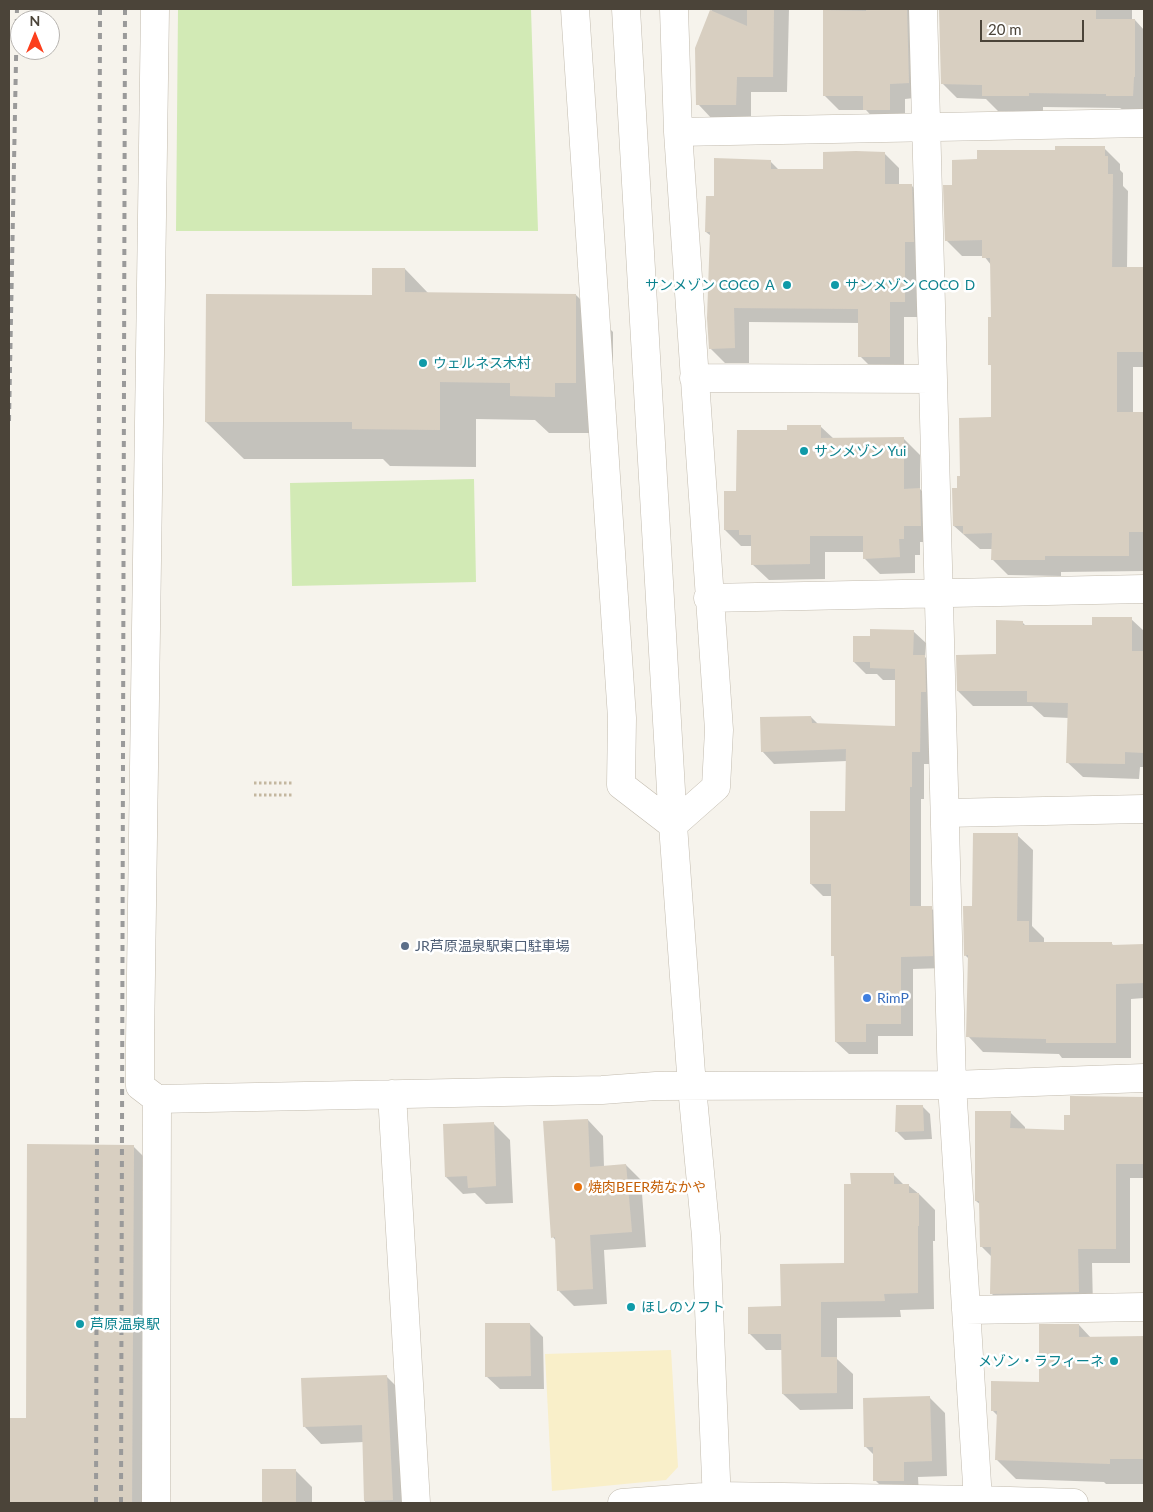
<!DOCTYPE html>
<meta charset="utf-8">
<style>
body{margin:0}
#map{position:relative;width:1153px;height:1512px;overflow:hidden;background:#f6f3ec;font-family:Lato,sans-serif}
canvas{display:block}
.frame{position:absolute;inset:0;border:10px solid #4b4439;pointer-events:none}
.north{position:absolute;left:10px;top:10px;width:50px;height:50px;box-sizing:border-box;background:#fff;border:1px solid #b7b4b0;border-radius:50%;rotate:0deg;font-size:14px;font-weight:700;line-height:20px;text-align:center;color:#4b4439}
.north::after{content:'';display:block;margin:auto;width:18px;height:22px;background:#fc3f1d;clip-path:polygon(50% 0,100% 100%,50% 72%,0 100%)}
.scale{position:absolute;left:980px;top:20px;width:104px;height:22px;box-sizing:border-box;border:2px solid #4b4439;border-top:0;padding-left:6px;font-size:15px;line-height:18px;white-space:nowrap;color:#4b4439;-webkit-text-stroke:4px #fff;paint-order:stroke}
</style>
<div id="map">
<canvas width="1153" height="1512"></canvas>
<div class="frame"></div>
<div class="north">N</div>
<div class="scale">20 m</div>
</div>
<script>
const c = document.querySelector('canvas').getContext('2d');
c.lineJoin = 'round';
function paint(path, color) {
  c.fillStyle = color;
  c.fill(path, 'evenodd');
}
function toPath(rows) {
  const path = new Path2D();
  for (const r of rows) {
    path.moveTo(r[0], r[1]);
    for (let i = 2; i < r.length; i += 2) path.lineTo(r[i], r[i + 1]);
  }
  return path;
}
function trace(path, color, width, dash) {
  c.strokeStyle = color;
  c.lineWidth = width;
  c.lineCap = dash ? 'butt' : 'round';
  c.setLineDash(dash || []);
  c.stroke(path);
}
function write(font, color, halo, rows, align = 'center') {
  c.font = font + ' Lato,"Noto Sans JP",sans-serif';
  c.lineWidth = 5;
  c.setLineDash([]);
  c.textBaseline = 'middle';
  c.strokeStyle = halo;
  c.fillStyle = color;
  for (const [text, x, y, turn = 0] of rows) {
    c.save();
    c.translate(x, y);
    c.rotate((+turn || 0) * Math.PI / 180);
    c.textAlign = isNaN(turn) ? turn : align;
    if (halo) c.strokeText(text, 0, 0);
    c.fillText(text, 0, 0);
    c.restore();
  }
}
paint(toPath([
 [178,9,531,9,538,231,176,231],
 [474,479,476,582,292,586,290,483]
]), '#d2eab5');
paint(toPath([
 [671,1350,678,1467,666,1480,552,1491,545,1354]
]), '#f9efc9');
paint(toPath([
 [712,9,789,9,787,92,751,92,751,120,713,120,698,104,697,48],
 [824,9,920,9,924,97,905,99,905,124,879,124,866,110,839,110,824,95],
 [940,9,1132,9,1132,20,1135,20,1144,30,1144,111,1123,110,1120,108,1043,107,1043,111,998,111,986,99,957,98,942,83],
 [1104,148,1120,164,1120,170,1123,173,1123,186,1128,191,1127,268,1144,268,1144,367,1133,367,1133,413,1144,413,1144,571,1061,572,1061,576,1008,575,992,559,993,549,980,549,954,526,958,489,962,477,992,419,992,367,990,364,992,318,991,265,984,256,962,256,946,240,953,186,1056,151],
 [884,153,899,168,899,186,912,186,927,201,920,317,904,317,904,372,875,371,860,356,860,323,749,322,749,363,725,363,710,348,711,236,706,232,715,197,770,161,779,170,824,170],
 [405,269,429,294,576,295,613,332,613,420,592,433,549,433,535,420,476,419,476,467,390,466,383,459,244,459,206,422,373,296],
 [820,426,834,439,904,439,920,455,920,489,936,506,937,542,920,542,920,555,915,555,915,573,880,574,864,558,864,552,825,552,825,579,769,580,752,564,751,546,741,546,725,530,737,492,788,432],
 [1131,619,1144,631,1144,767,1140,767,1139,779,1083,777,1067,762,1069,718,1044,717,1032,706,973,706,958,691,997,656,1022,622,1026,626,1093,626],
 [913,631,926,643,925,657,937,669,931,764,924,764,924,799,921,799,921,908,931,908,943,920,945,968,913,969,913,1036,878,1036,878,1054,849,1054,836,1042,836,959,833,955,833,896,823,896,811,884,846,812,847,761,774,764,762,751,811,717,819,725,896,727,896,680,883,680,877,674,866,674,854,662,871,637],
 [1017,835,1033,850,1032,926,1044,938,1044,943,1111,943,1114,946,1144,945,1144,998,1131,999,1131,1058,1062,1058,1059,1054,983,1052,968,1036,969,959,965,955,973,908],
 [1071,1098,1144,1098,1144,1178,1130,1178,1130,1263,1092,1263,1093,1307,1006,1308,991,1293,992,1257,982,1247,981,1205,976,1201,1010,1112,1025,1127,1025,1130,1065,1131,1071,1116],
 [922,1106,930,1114,932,1139,905,1140,896,1131],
 [588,1120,603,1136,604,1167,626,1165,641,1180,646,1247,604,1250,607,1304,574,1306,559,1291,556,1241,553,1237],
 [493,1123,510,1140,513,1203,486,1204,475,1193,463,1194,446,1177],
 [133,1146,159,1172,158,1503,9,1503,9,1419,27,1420],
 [893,1174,904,1185,908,1185,919,1194,935,1210,935,1241,933,1241,934,1309,900,1310,901,1317,837,1318,837,1359,853,1374,853,1409,800,1410,783,1394,783,1350,766,1350,750,1334,782,1307,845,1264,852,1185],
 [530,1324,543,1337,544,1389,500,1389,486,1376],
 [1079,1325,1091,1338,1144,1337,1144,1484,1106,1484,1104,1482,1016,1479,997,1460,998,1416,992,1410,1040,1384],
 [386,1376,404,1394,409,1503,365,1503,364,1442,321,1444,304,1426],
 [930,1398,945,1413,947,1476,918,1477,919,1495,890,1495,875,1480,875,1456,865,1446],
 [295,1470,312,1487,312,1503,263,1503,263,1471]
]), '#0003');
paint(toPath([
 [747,9,774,9,773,77,737,77,736,105,696,105,695,48,710,10,747,26],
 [866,9,907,9,909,83,890,84,890,110,863,110,863,96,823,96,823,10,866,11],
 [939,9,1096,9,1096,19,1135,19,1135,77,1134,77,1133,96,1106,96,1106,94,1029,93,1029,96,982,96,982,85,941,84],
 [1055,146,1105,146,1105,156,1108,156,1108,174,1113,174,1112,267,1144,267,1144,352,1117,352,1117,412,1144,412,1144,532,1129,532,1129,556,1045,556,1045,560,991,560,992,533,963,534,963,526,953,526,952,488,957,488,957,476,960,476,959,418,991,417,991,365,988,365,988,317,991,317,990,258,982,258,982,240,945,241,943,185,952,185,952,160,977,159,977,150,1055,150],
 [856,151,885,152,885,184,912,184,914,242,905,242,905,302,890,302,890,357,858,357,858,309,734,308,735,348,709,349,707,318,710,232,705,232,706,196,714,196,714,158,771,160,771,169,823,169,823,152],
 [372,268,405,268,405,292,576,294,576,383,555,383,555,397,510,396,510,383,440,382,440,430,352,429,352,422,205,422,206,294,372,295],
 [787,425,821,425,821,438,904,437,904,489,920,488,921,526,904,526,904,539,899,539,900,557,863,559,863,536,810,536,810,564,751,565,751,535,739,535,739,530,724,530,724,491,736,491,737,430,787,430],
 [1092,617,1132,617,1132,651,1144,651,1144,753,1125,752,1125,764,1066,763,1068,703,1027,702,1027,691,957,691,956,655,996,654,996,620,1023,621,1023,625,1092,625],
 [870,629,914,630,913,655,925,655,926,692,921,692,920,752,912,752,912,787,910,787,910,906,932,906,933,956,901,957,901,1024,866,1024,866,1042,835,1042,834,956,831,956,831,884,810,884,810,811,845,811,846,749,761,752,760,717,811,716,812,723,895,726,895,669,870,668,870,662,853,662,853,636,870,636],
 [973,833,1018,833,1017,921,1029,921,1029,942,1112,942,1112,945,1144,944,1144,983,1116,984,1116,1043,1046,1043,1046,1039,966,1037,968,955,964,956,963,906,972,906],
 [1070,1096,1144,1097,1144,1164,1116,1164,1116,1249,1078,1249,1079,1292,990,1294,991,1247,980,1247,979,1201,975,1201,975,1111,1011,1111,1010,1128,1064,1130,1064,1115,1070,1115],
 [896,1105,923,1105,924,1131,895,1132],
 [588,1119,590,1167,626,1164,632,1232,590,1235,593,1289,557,1291,555,1237,551,1238,543,1121],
 [494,1122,496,1186,468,1188,467,1176,445,1177,443,1124],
 [27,1144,134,1145,132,1503,9,1503,9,1418,26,1418],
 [850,1173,894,1173,894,1184,909,1184,909,1193,919,1193,919,1226,918,1226,918,1293,884,1294,885,1301,821,1302,821,1357,837,1357,837,1393,782,1394,781,1334,748,1334,748,1307,781,1306,780,1264,844,1263,844,1184,851,1184],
 [485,1323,530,1323,531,1376,485,1377],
 [1039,1324,1079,1324,1079,1337,1144,1336,1144,1459,1110,1459,1110,1464,995,1460,997,1411,991,1411,991,1381,1039,1382],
 [387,1375,393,1500,364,1501,362,1425,303,1427,301,1378],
 [930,1396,932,1461,904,1462,904,1481,873,1481,873,1447,864,1447,863,1398],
 [262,1469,296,1469,296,1503,262,1503]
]), '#d8cfc1');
const minor = toPath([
 [155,9,140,1042,140,1086,157,1099,156,1503],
 [575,9,622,718,621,785,673,825,716,787,719,730,678,132,674,9],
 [626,9,673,825,692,1087,706,1236,717,1503],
 [923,9,952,1085,978,1500],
 [678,132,1144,123],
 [694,378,933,379],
 [708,598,1144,589],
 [945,813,1144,809],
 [392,1094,416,1503],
 [157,1099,602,1090,656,1086,952,1085,1144,1078],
 [966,1310,1144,1307],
 [622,1503,717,1496,978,1500,1074,1503]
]);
trace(minor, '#c2bbae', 29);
trace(toPath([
 [254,783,293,783],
 [254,795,293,795]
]), '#c4b79f', 3, [2.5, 2.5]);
trace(minor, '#fff', 28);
trace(toPath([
 [9,421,17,9],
 [96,1503,100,9],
 [121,1503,125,9]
]), '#9a9a9a', 4, [6, 6]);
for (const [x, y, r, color] of [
 [787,285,5,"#0f9aa8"],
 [835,285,5,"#0f9aa8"],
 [423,363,5,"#0f9aa8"],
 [804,451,5,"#0f9aa8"],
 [405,946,5,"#5c6f8a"],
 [867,998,5,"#3f7fe0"],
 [578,1187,5,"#e8710a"],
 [631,1307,5,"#0f9aa8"],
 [80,1324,5,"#0f9aa8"],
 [1114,1361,5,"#0f9aa8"]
]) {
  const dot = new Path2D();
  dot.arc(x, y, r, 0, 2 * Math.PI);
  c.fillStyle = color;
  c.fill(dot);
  trace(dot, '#fff', 2);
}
write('14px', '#0d838f', '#fff', [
 ["サンメゾン COCO Ａ",777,285,"right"],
 ["サンメゾン COCO Ｄ",845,285],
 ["ウェルネス木村",433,363],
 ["サンメゾン Yui",814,451],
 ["ほしのソフト",641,1307],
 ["芦原温泉駅",90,1324],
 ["メゾン・ラフィーネ",1104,1361,"right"]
], 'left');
write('14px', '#4e5e75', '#fff', [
 ["JR芦原温泉駅東口駐車場",415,946]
], 'left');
write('14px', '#366cbe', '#fff', [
 ["RimP",877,998]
], 'left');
write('14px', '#c56008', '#fff', [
 ["焼肉BEER苑なかや",588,1187]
], 'left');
</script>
